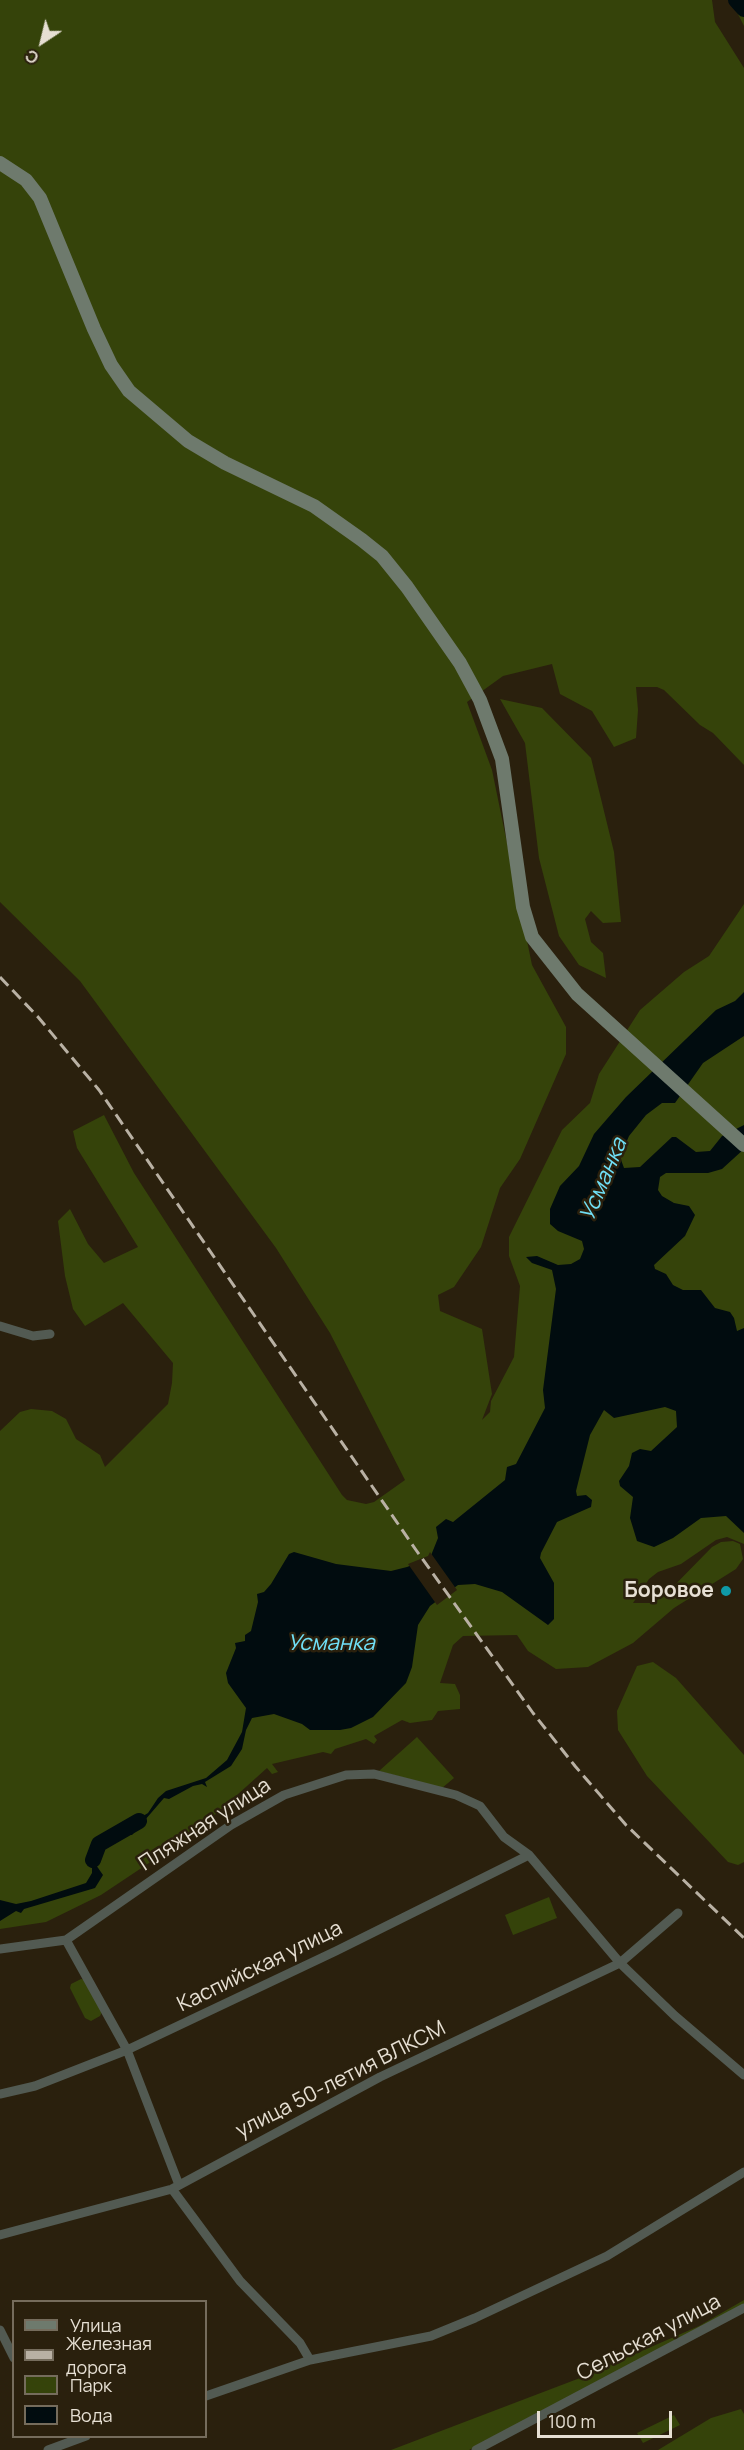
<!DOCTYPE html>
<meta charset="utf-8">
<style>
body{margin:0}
#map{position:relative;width:744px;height:2450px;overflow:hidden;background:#2a200d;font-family:Manrope,sans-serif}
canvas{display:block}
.legend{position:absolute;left:12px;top:2300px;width:195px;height:138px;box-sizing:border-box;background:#2a200d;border:2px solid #756c5c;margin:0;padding:8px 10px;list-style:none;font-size:18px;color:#e6dfd3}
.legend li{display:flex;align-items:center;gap:12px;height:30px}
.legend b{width:30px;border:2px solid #756c5c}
.north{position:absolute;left:12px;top:12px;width:60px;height:60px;-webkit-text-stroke:4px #2a200d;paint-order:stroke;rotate:215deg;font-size:16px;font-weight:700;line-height:24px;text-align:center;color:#e6dfd3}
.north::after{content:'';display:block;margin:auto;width:21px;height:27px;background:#e6dfd3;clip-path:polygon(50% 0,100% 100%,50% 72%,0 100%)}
.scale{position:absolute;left:537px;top:2411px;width:135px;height:27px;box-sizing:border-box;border:3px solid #e6dfd3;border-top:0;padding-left:8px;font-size:18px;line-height:21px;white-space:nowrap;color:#e6dfd3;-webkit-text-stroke:4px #2a200d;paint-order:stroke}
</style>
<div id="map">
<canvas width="744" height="2450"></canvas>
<ul class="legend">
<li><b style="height:8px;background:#6e7a6d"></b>Улица</li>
<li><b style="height:8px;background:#b9b1a4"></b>Железная дорога</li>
<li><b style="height:16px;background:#35430a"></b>Парк</li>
<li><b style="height:16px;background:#010c0f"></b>Вода</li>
</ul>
<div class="north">С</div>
<div class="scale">100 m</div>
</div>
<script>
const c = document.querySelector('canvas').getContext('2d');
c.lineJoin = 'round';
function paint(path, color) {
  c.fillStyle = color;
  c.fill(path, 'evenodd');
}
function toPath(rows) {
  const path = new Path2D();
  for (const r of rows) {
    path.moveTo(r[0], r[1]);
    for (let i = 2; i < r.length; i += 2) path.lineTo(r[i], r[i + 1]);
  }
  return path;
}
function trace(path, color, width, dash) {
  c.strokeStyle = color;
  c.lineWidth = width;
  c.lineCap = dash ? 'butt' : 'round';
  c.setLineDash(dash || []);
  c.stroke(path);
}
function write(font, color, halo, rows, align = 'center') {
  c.font = font + ' Manrope,sans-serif';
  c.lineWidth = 5;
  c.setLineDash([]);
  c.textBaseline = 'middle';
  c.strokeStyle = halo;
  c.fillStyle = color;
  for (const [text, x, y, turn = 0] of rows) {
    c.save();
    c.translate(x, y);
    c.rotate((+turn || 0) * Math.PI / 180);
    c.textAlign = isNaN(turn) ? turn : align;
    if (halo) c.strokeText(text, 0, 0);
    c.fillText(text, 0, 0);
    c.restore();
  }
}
paint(toPath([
 [0,0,712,0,715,22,744,68,744,765,713,733,700,725,664,690,657,687,636,687,638,710,636,738,614,747,592,711,560,694,552,664,503,676,467,702,492,770,532,965,566,1027,566,1054,520,1159,500,1188,481,1247,454,1287,438,1295,440,1311,482,1329,492,1394,482,1420,490,1412,491,1401,514,1357,520,1286,509,1256,509,1237,562,1130,590,1103,599,1074,640,1010,684,972,709,956,744,904,744,1544,727,1537,716,1540,681,1564,658,1572,649,1579,633,1603,652,1603,665,1595,712,1547,721,1542,733,1541,740,1544,743,1559,736,1569,674,1608,633,1643,588,1667,556,1669,528,1651,517,1635,463,1636,453,1645,440,1683,455,1684,460,1695,460,1709,438,1711,432,1720,410,1723,402,1720,374,1736,377,1740,374,1744,366,1739,335,1749,331,1754,323,1752,272,1764,278,1772,272,1774,267,1768,197,1831,101,1895,46,1922,0,1929,0,1431,20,1412,31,1409,52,1411,66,1419,76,1439,100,1455,105,1467,168,1404,172,1383,173,1363,123,1303,85,1326,73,1309,65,1276,58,1221,70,1209,88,1244,104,1263,138,1247,77,1148,73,1131,104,1115,134,1173,342,1495,347,1500,366,1504,374,1502,405,1480,330,1333,276,1248,80,981,0,902],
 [729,0,744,0,744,26,739,16],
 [500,699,542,708,591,758,614,852,621,922,603,923,591,911,585,919,591,942,603,953,606,978,579,965,559,936,539,858,525,743],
 [653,1662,676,1678,744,1755,744,1862,738,1865,728,1862,647,1776,618,1730,617,1711,637,1666],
 [417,1737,454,1778,442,1788,379,1771],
 [549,1897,557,1918,513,1935,505,1915],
 [81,1979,86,1980,103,2010,100,2016,91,2021,85,2018,70,1988,71,1984],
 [744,2300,744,2308,469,2450,391,2450,580,2378,699,2326],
 [741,2409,744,2414,744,2450,658,2450,711,2418],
 [674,2415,680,2425,643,2443,637,2433]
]), '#35430a');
paint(toPath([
 [744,992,744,1036,703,1063,675,1103,662,1103,646,1115,629,1136,620,1157,624,1168,640,1167,672,1137,676,1137,696,1152,710,1151,722,1136,744,1125,744,1149,722,1169,708,1173,666,1173,660,1177,658,1190,662,1196,674,1203,689,1206,695,1215,685,1236,654,1265,655,1269,666,1274,673,1285,683,1290,701,1290,715,1308,730,1312,734,1318,737,1331,744,1328,744,1533,726,1516,701,1518,673,1538,654,1547,637,1541,630,1518,633,1497,620,1486,619,1481,629,1466,632,1453,640,1449,651,1451,677,1427,676,1411,665,1407,614,1418,604,1410,590,1435,576,1491,577,1496,586,1495,592,1500,591,1507,557,1522,541,1553,540,1558,554,1583,554,1619,548,1625,502,1592,475,1584,458,1585,430,1606,418,1625,412,1667,406,1683,373,1717,351,1728,340,1730,310,1730,302,1724,274,1714,252,1718,246,1730,242,1749,231,1766,205,1782,207,1787,202,1784,193,1786,169,1799,164,1798,132,1835,118,1834,109,1839,103,1846,96,1865,103,1875,95,1888,24,1909,21,1913,16,1911,0,1921,0,1900,16,1904,31,1901,86,1883,92,1873,92,1858,97,1844,148,1813,158,1798,166,1791,206,1778,227,1760,242,1732,246,1708,228,1683,226,1673,236,1648,235,1643,245,1641,245,1635,251,1631,258,1602,257,1594,264,1592,271,1584,289,1554,294,1552,336,1564,391,1571,407,1567,430,1558,438,1538,436,1527,446,1519,453,1522,505,1480,507,1467,516,1464,545,1408,543,1390,556,1289,552,1270,532,1263,526,1257,537,1256,558,1265,571,1264,580,1259,584,1249,582,1241,558,1231,550,1224,550,1209,560,1186,579,1166,594,1134,626,1097,716,1010,735,1001]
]), '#010c0f');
paint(toPath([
 [430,1552,457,1590,437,1605,408,1564,428,1556]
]), '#2a200d');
trace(toPath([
 [736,0,744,9],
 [93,1860,99,1844,139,1821]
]), '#010c0f', 16);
trace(toPath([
 [0,1326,33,1336,50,1334],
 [66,1940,127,2050,179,2185],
 [0,1949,66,1940,231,1825,284,1795,346,1775,374,1774,456,1795,480,1806,504,1837,529,1855,620,1963,675,2016,744,2075],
 [0,2094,35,2086,127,2050,336,1951,529,1855],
 [172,2189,240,2281,300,2343,310,2360],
 [0,2235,172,2189,380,2077,620,1963,678,1913],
 [0,2330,14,2358],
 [206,2396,310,2360,431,2336,475,2318,607,2256,744,2172],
 [48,2450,86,2436],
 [476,2450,744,2308]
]), '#525a52', 9);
trace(toPath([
 [0,163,26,180,40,198,94,329,111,365,129,391,188,441,225,463,314,506,362,540,382,556,407,587,460,663,480,700,502,759,523,907,532,937,577,994,744,1145]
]), '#6e7a6d', 14);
trace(toPath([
 [0,977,38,1017,99,1090,416,1550,533,1713,575,1766,626,1825,744,1938]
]), '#b9b1a4', 3, [12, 6]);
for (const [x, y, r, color] of [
 [726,1591,6,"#0f9aa8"]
]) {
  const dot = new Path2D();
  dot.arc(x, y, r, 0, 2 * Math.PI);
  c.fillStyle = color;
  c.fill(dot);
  trace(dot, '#2a200d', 2);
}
write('bold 21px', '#e6dfd3', '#2a200d', [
 ["Боровое",714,1591]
], 'right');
write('21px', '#e6dfd3', '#2a200d', [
 ["Пляжная улица",205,1825,-33],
 ["Каспийская улица",260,1967,-26],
 ["улица 50-летия ВЛКСМ",341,2080,-27],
 ["Сельская улица",649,2338,-28]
]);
write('italic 22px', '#70e0f7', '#2a200d', [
 ["Усманка",604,1180,-67],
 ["Усманка",331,1644]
]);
</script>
